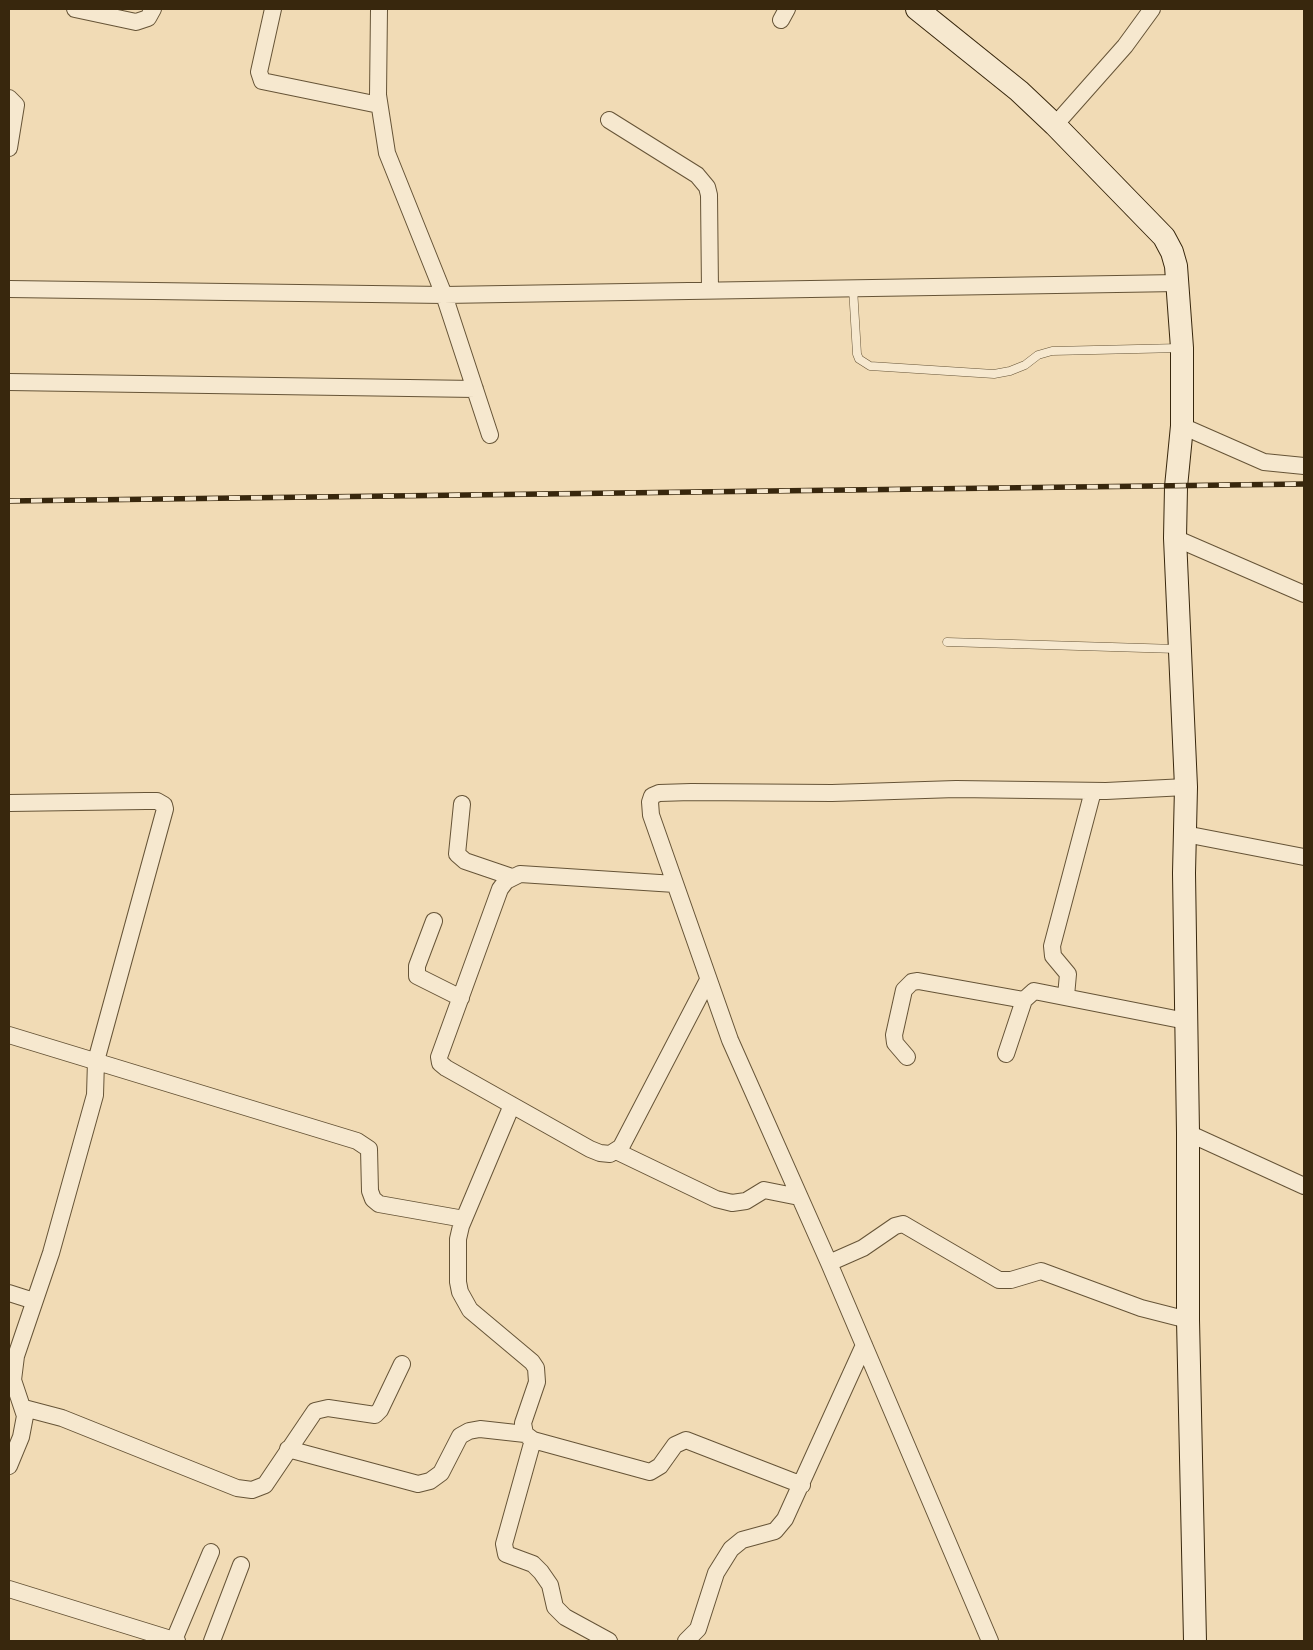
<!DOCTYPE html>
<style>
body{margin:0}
#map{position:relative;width:1313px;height:1650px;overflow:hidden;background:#f1dbb5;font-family:"Old Standard TT",serif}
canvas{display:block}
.frame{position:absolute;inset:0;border:10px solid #38270d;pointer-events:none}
</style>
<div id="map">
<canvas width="1313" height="1650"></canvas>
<div class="frame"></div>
</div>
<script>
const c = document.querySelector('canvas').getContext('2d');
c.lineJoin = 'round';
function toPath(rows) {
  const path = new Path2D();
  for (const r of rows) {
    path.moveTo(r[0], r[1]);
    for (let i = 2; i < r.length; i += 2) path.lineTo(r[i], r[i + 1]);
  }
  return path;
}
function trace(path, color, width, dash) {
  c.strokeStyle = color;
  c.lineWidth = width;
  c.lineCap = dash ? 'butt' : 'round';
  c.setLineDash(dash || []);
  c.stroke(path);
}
const service = toPath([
 [853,288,857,354,859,359,870,366,994,374,1010,371,1025,365,1038,355,1052,351,1180,348],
 [947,642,1177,649]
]);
const minor = toPath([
 [75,9,136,22,148,18,153,9],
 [273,9,259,72,262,81,379,105],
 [379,9,378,95,387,153,444,295,490,435],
 [781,20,787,9],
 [9,98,16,105,9,148],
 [609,120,697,175,707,187,709,195,710,290],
 [1055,125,1125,46,1152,9],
 [9,289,444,295,1178,283],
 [9,382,475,389],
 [1182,426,1264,462,1304,466],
 [1175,538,1304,594],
 [9,803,146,801,157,801,164,805,165,809,96,1061,95,1095,51,1253,16,1356,13,1380,25,1416,21,1437,9,1466],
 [462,804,457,854,465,861,512,877],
 [1185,834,1304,857],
 [675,884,520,874,506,881,500,889,439,1057,440,1063,446,1068,590,1149,600,1153,610,1154,621,1147,708,980],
 [434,921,417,966,417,976,461,998],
 [1066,996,1068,974,1053,956,1052,946,1093,791],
 [9,1035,357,1141,369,1149,370,1191,373,1199,379,1204,464,1219],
 [1006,1054,1024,1000,1034,991,1186,1021],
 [907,1057,895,1043,894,1035,904,990,912,982,918,981,1024,1000],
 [512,1105,461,1226,458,1239,458,1282,460,1292,470,1310,532,1362,536,1368,537,1382,523,1423,525,1434,533,1440,650,1472,660,1466,675,1445,686,1440,802,1485],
 [1188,1133,1304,1186],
 [616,1151,716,1199,732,1203,746,1201,764,1190,799,1197],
 [829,1263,863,1248,895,1226,903,1224,999,1280,1011,1280,1041,1271,1141,1308,1188,1320],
 [9,1293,34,1301],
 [24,1408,62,1418,237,1488,252,1490,265,1485,315,1411,328,1408,375,1415,380,1410,402,1364],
 [533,1440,504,1544,506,1554,533,1564,541,1572,550,1585,555,1607,565,1617,609,1641],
 [288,1449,418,1484,430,1481,441,1473,460,1436,469,1431,480,1429,525,1434],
 [9,1589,177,1641],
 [174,1640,211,1552],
 [212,1641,241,1565],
 [686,1641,698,1629,716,1573,731,1549,742,1540,775,1531,785,1519,864,1345],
 [990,1641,829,1263,730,1040,651,815,650,802,652,796,659,793,691,792,832,793,956,789,1106,791,1186,787]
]);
const secondary = toPath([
 [917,9,1019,91,1055,125,1164,237,1172,252,1176,266,1182,348,1182,426,1176,487,1175,538,1186,787,1184,873,1188,1133,1188,1320,1195,1641]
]);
trace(service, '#665437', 9);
trace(minor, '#665437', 18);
trace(secondary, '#38270d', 24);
trace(service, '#f6e8cf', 8);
trace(minor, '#f6e8cf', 16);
trace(secondary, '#f6e8cf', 22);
const rail = toPath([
 [9,501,1304,484]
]);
trace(rail, '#38270d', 5.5);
trace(rail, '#f6e8cf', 4, [11]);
</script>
